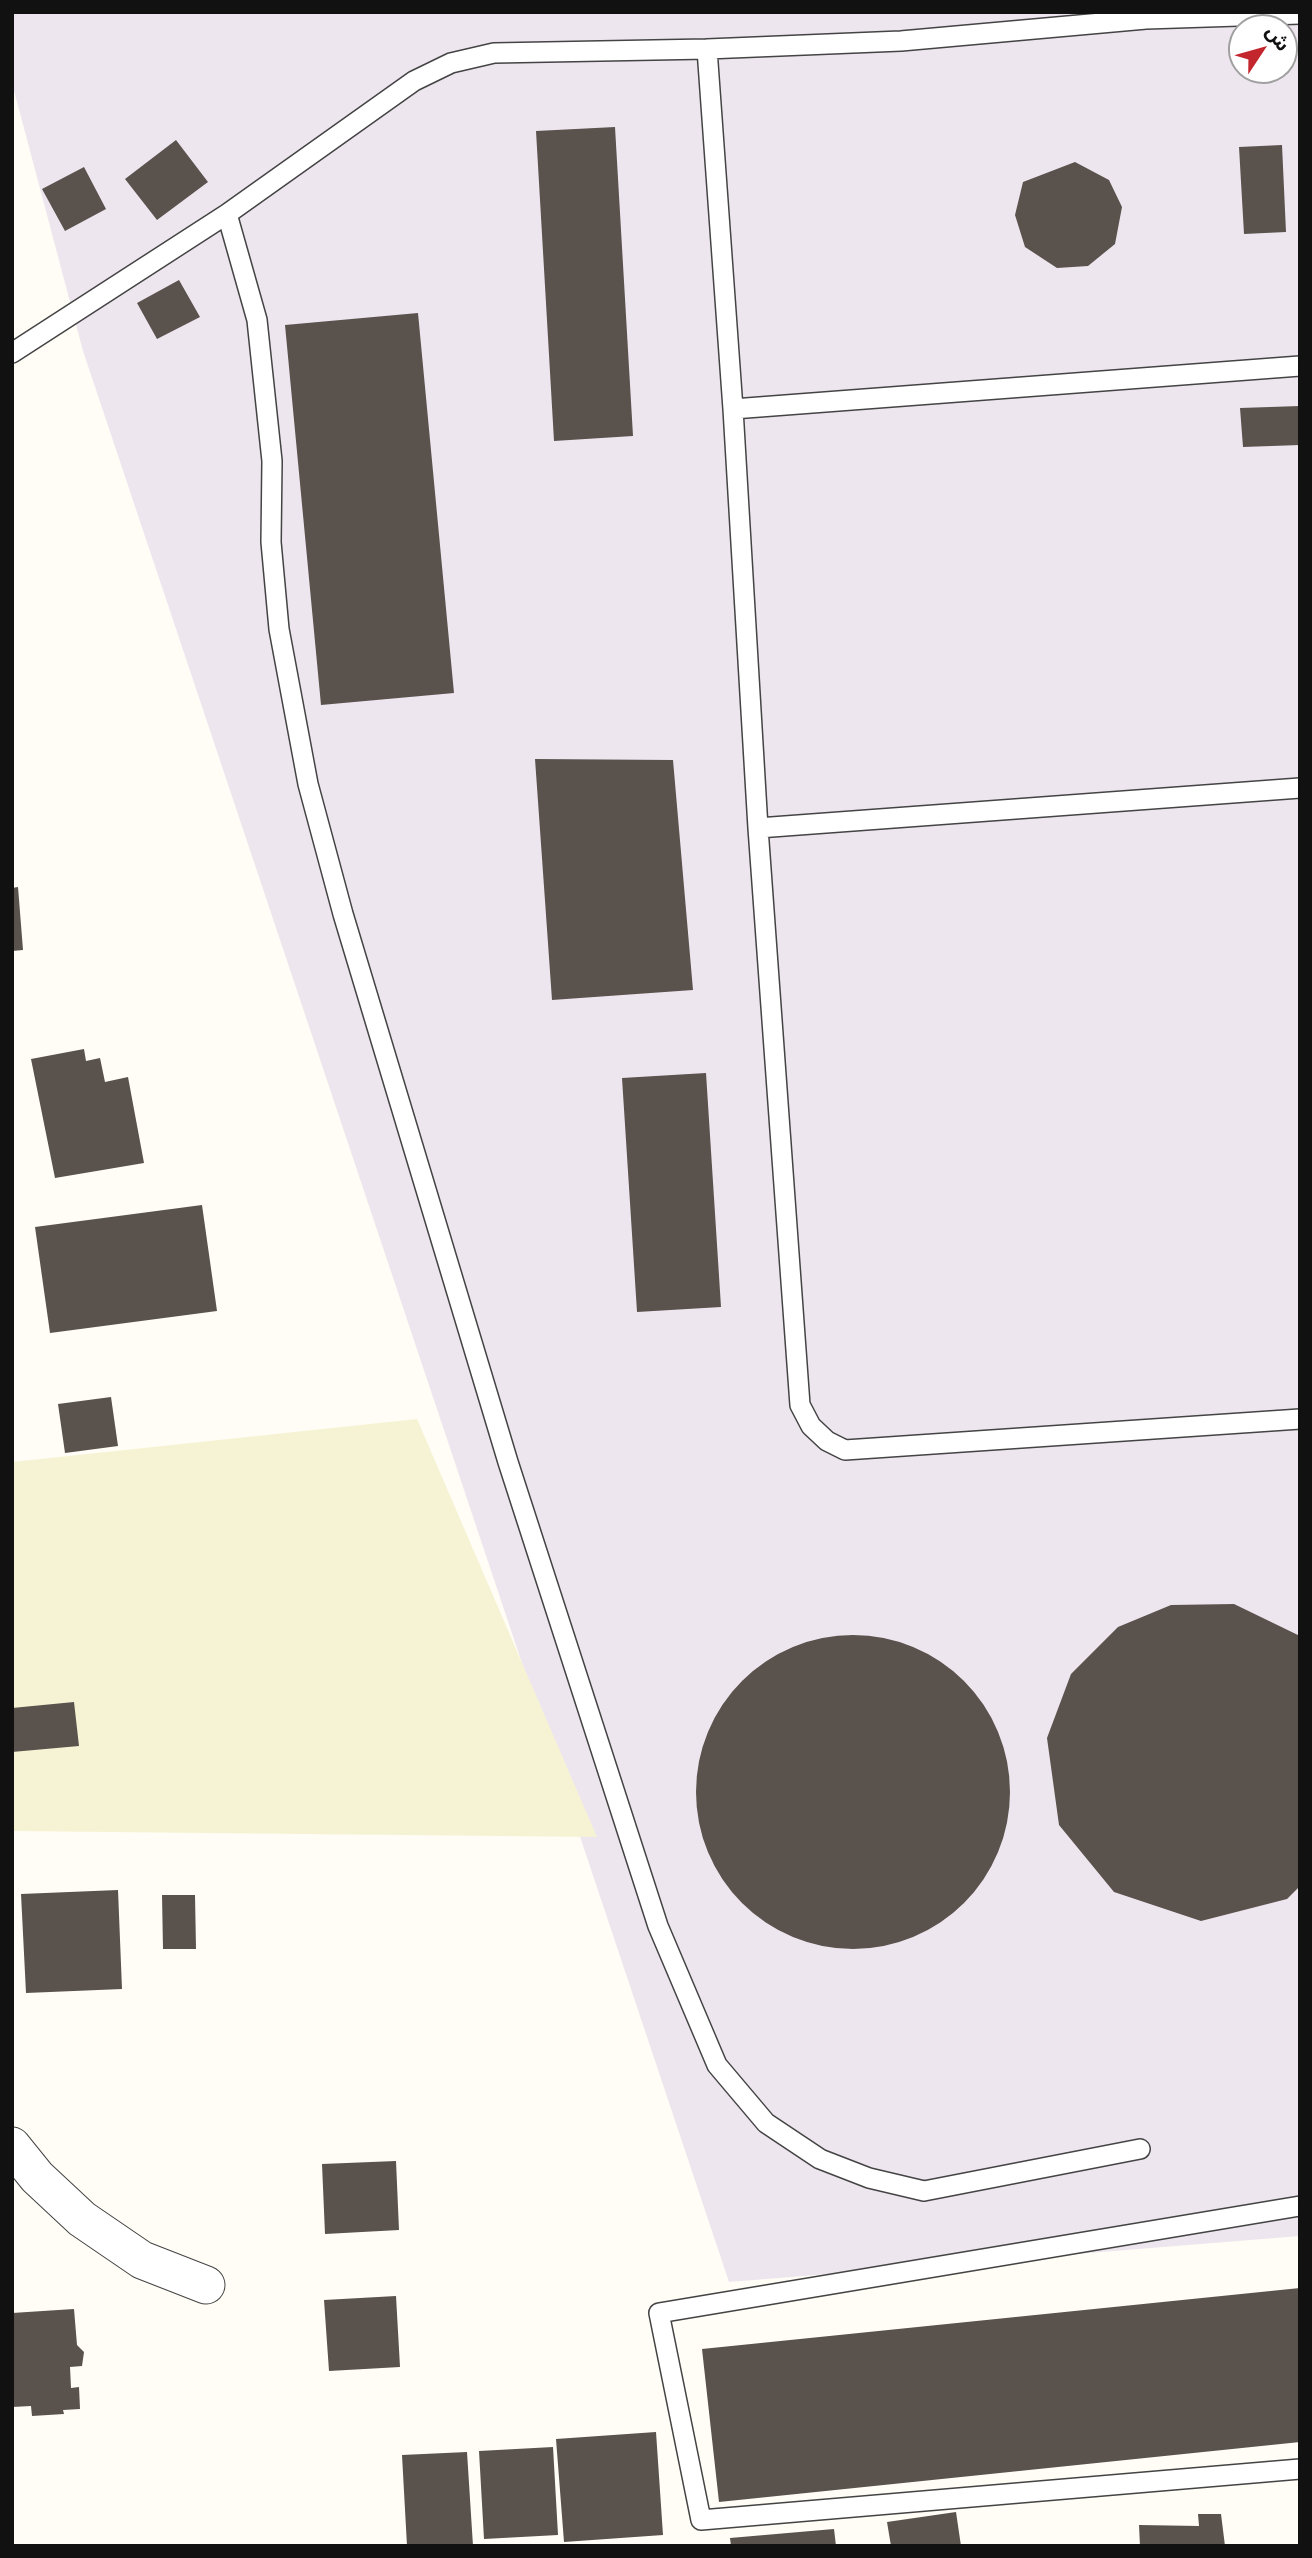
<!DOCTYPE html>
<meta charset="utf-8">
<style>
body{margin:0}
#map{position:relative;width:1312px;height:2558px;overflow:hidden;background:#fffdf5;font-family:"Source Serif 4","Noto Sans Arabic",serif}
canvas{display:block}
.frame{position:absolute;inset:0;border:14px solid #111;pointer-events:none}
.north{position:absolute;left:1228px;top:14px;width:70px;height:70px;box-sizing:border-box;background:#fff;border:2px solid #a0a0a0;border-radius:50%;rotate:54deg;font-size:19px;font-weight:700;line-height:28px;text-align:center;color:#111}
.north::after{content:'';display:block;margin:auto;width:24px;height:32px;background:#c4262e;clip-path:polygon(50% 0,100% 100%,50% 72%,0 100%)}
</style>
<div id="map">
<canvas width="1312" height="2558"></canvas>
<div class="frame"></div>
<div class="north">ش</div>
</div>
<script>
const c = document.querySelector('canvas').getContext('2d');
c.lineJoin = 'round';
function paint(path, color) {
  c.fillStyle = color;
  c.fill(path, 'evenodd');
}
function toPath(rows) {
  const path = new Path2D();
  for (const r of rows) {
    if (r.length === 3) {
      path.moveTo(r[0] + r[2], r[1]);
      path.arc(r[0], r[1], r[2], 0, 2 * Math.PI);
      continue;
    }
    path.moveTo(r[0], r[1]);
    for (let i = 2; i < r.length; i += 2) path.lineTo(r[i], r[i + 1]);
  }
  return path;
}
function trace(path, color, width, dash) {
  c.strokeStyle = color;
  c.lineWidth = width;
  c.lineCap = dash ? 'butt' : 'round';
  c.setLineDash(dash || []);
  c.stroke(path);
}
paint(toPath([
 [12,12,1300,12,1300,2236,729,2282,83,351,12,83],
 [1242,28,1284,28,1284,70,1242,70]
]), '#eee6ef');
paint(toPath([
 [417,1419,597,1837,12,1831,12,1462]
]), '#f6f3d4');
paint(toPath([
 [615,127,633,436,554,441,536,131],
 [176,140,208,182,157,220,125,179],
 [1282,145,1286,232,1244,234,1239,147],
 [1075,162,1109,180,1122,207,1115,244,1088,266,1057,268,1025,247,1015,215,1023,182],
 [84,167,106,209,65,231,42,189],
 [179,280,200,317,157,339,137,303],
 [418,313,454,693,321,705,285,325],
 [1300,406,1300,445,1243,447,1240,408],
 [535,759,673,760,693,990,552,1000],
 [18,887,23,950,12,951,12,888],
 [84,1049,86,1061,100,1058,105,1082,128,1077,144,1163,55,1178,31,1059],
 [706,1073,721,1307,637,1312,622,1078],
 [202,1205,217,1311,50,1333,35,1227],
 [111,1397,118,1446,65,1453,58,1404],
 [1234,1604,1300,1636,1300,1886,1287,1899,1201,1921,1114,1892,1059,1825,1047,1738,1071,1674,1118,1627,1171,1605],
 [853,1792,157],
 [74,1702,79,1746,12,1752,12,1708],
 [118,1890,122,1989,26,1993,21,1894],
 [162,1895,195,1895,196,1949,163,1949],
 [396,2161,399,2230,325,2234,322,2164],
 [1300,2288,1300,2442,719,2502,702,2349],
 [396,2296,400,2367,329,2371,324,2300],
 [74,2309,77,2345,84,2352,82,2366,70,2367,71,2388,79,2387,80,2409,63,2410,64,2414,32,2416,31,2406,12,2407,12,2313],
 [656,2432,663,2535,564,2542,556,2439],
 [553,2447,558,2535,484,2539,479,2451],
 [467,2452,473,2546,407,2546,402,2455],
 [956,2512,961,2546,891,2546,887,2522],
 [1198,2514,1221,2514,1225,2546,1140,2546,1139,2525,1199,2526],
 [834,2529,836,2546,731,2546,730,2538]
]), '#5a524d');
const lane = toPath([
 [707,49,733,409,758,828,800,1405,811,1426,827,1441,845,1450,1300,1419],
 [227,214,257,320,272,461,271,542,279,629,308,784,343,914,508,1462,658,1926,717,2065,766,2123,820,2159,869,2178,924,2191,1140,2149],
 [12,353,227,214,414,81,451,63,494,53,707,49,901,41,1146,19,1300,14],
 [733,409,1300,366],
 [758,828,1300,788],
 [1300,2206,659,2313,701,2520,1300,2469]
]);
const street = toPath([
 [12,2146,37,2177,82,2219,142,2260,206,2285]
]);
trace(lane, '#444', 22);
trace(street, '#444', 39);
trace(lane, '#fff', 19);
trace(street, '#fff', 37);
</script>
